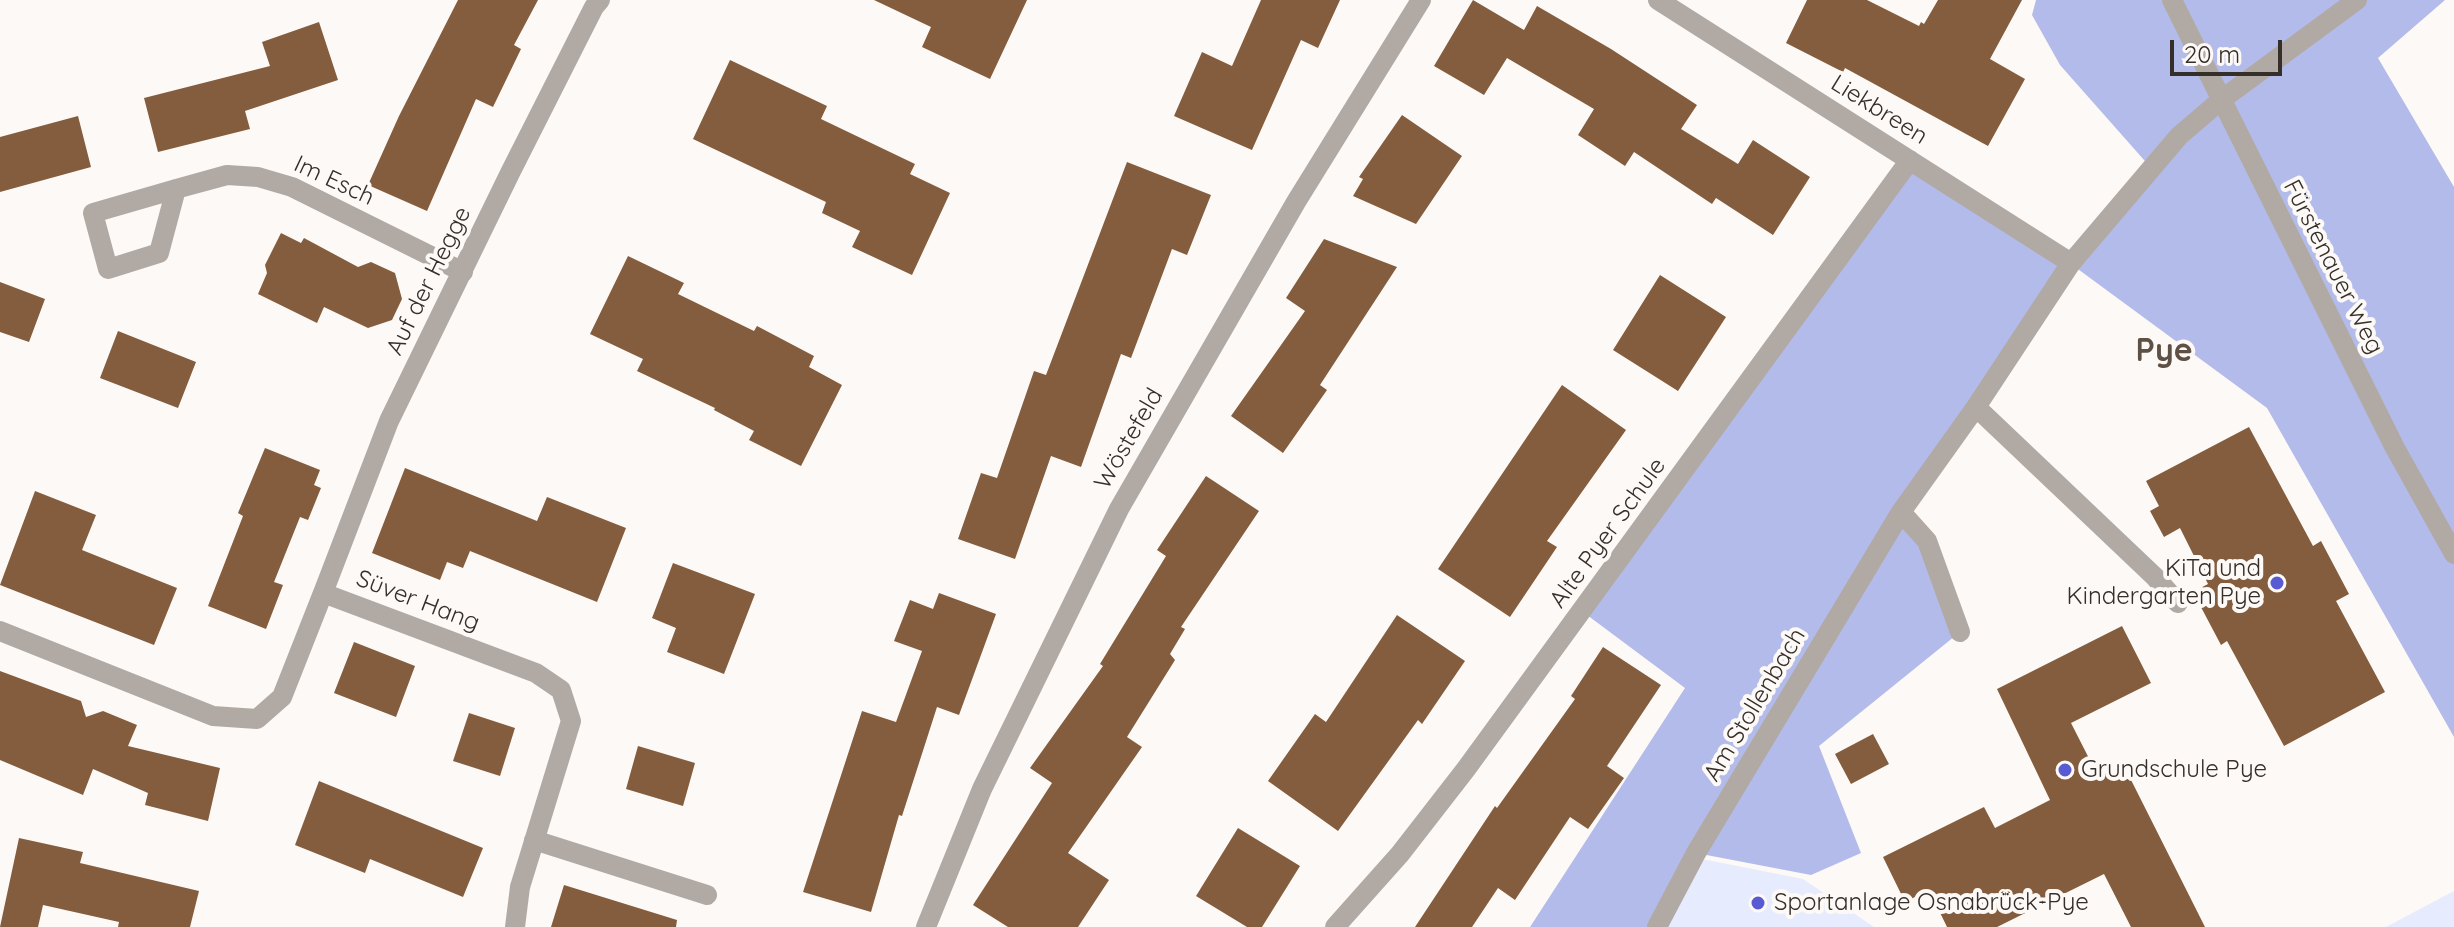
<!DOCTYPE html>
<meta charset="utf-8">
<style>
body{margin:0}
#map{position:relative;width:2454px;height:927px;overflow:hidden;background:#fdf9f6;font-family:Quicksand,sans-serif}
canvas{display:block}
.scale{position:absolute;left:2170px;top:40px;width:112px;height:36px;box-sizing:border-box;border:4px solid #362f29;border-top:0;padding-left:10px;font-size:24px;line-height:28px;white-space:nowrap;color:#362f29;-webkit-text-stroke:6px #fdf9f6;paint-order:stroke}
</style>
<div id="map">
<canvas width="2454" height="927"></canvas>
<div class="scale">20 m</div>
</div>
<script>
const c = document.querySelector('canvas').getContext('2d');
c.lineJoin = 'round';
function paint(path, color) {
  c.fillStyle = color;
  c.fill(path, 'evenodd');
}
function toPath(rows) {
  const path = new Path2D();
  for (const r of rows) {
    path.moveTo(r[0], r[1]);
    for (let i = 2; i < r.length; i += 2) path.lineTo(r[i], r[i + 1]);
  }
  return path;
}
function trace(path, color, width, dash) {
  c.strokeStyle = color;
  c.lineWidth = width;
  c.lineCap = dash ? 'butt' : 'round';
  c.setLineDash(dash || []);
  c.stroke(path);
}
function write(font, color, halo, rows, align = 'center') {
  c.font = font + ' Quicksand,sans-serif';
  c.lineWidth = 8;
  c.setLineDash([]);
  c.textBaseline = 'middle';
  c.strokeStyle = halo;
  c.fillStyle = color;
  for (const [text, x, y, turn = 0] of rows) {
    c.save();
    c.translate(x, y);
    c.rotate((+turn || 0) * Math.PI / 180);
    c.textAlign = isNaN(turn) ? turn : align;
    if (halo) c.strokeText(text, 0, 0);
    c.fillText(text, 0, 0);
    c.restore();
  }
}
paint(toPath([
 [1702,859,1803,879,1874,927,1665,927],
 [2454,891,2454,927,2386,927]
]), '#e7ebfe');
paint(toPath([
 [2036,0,2445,0,2378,58,2454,187,2454,737,2267,408,2071,264,1901,512,1927,541,1960,632,1819,746,1861,853,1811,875,1696,853,1657,927,1530,927,1685,688,1583,612,1910,160,2071,263,2152,169,2060,65,2032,15]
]), '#b3bbea');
paint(toPath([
 [458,0,538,0,514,45,521,49,493,107,476,99,427,211,368,185,399,116],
 [874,0,1027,0,990,79,922,47,931,27],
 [1261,0,1340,0,1318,48,1301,40,1252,150,1174,116,1202,52,1232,66],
 [1473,0,1524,30,1537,6,1611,49,1697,105,1681,129,1738,164,1753,140,1810,177,1773,235,1716,198,1712,204,1634,152,1625,166,1578,135,1594,109,1507,58,1484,95,1434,66],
 [1807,0,1867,0,1919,26,1921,22,1924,24,1938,0,2022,0,1990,59,2025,79,1988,146,1845,68,1843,72,1786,43],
 [319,22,338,80,245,111,250,129,158,152,144,98,270,66,262,42],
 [730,60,827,106,821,119,915,164,910,174,950,193,912,275,852,247,860,231,822,213,826,202,693,139],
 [1402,115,1462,156,1416,224,1353,196,1363,179,1359,177],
 [78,116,91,167,0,192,0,137],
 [1127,162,1211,195,1187,255,1172,249,1131,358,1121,354,1081,467,1051,456,1015,559,958,539,981,473,997,478,1034,371,1046,375],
 [281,233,301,243,304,238,358,267,371,262,395,273,402,299,392,320,368,328,324,307,317,323,258,294,267,273,265,265],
 [1324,239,1397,267,1320,385,1327,390,1283,453,1231,416,1305,311,1286,298],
 [628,256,684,283,678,294,754,331,757,326,814,356,809,367,842,385,801,466,749,440,754,431,714,410,715,408,637,371,643,359,590,334],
 [1660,275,1726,317,1678,391,1613,350],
 [0,282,45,299,29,342,0,332],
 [118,331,196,362,178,408,100,378],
 [1562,385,1626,430,1547,541,1557,547,1510,617,1438,569],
 [2249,427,2313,546,2321,541,2349,594,2336,601,2385,692,2284,746,2227,641,2221,645,2193,592,2208,584,2180,528,2164,537,2150,511,2159,506,2146,481],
 [265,448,320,470,314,485,321,488,308,520,300,517,274,582,283,585,266,629,208,606,243,516,238,513],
 [405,468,537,521,547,497,626,528,597,602,470,551,463,568,447,562,440,580,372,553],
 [1206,476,1259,511,1181,627,1185,629,1170,654,1175,660,1127,737,1142,747,1068,853,1109,880,1078,927,1008,927,973,905,1052,783,1030,768,1103,666,1100,664,1166,556,1157,550],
 [35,491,96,515,82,550,177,588,154,645,0,585],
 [673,563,755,594,724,674,667,652,676,628,652,618],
 [939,593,996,614,959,715,937,707,902,816,899,815,871,912,803,892,862,711,896,722,922,651,894,641,910,600,933,609],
 [1397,615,1465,661,1422,724,1418,720,1338,831,1268,781,1315,714,1326,722],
 [2122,626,2151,683,2071,723,2098,776,2123,764,2205,927,2131,927,2104,874,1997,927,1947,927,1929,890,1905,902,1883,857,1984,807,1995,828,2050,800,1997,689],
 [354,642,415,666,396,717,334,693],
 [1603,647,1661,685,1607,766,1624,778,1588,829,1570,817,1515,900,1498,888,1472,927,1415,927,1495,806,1497,808,1575,699,1571,696],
 [0,671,81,701,86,717,103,711,137,725,128,746,220,768,208,821,145,805,148,793,93,769,83,795,0,760],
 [469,713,515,728,500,776,453,761],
 [1873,734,1889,764,1851,784,1835,754],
 [638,746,695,763,683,806,626,789],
 [319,781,483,848,463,897,370,859,365,873,295,845],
 [1238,828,1300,866,1262,927,1247,927,1196,896],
 [19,838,83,852,80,863,199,891,190,927,118,927,119,922,43,905,38,927,0,927],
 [564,885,677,920,676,927,551,927]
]), '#835d3e');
trace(toPath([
 [1658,0,2071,263],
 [2172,0,2395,448,2454,554],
 [176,189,159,253,108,269,93,213,176,189,227,175,258,177,292,187,463,272],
 [1976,407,2155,577,2178,603],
 [1901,512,1927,541,1960,632],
 [323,593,389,421,511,171,594,7,600,0],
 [0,631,213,716,257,719,282,697,323,593,536,673,561,690,571,721,520,887,515,927],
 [534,840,707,895],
 [926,927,982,789,1119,509,1296,202,1421,0],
 [1335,927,1400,854,1466,769,1910,160],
 [1657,927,1696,853,1901,512,1976,407,2071,263,2179,136,2221,100,2357,0]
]), '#b1aaa4', 20);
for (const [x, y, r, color] of [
 [2277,583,8,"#595bd2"],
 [2065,770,8,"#595bd2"],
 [1758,903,8,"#595bd2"]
]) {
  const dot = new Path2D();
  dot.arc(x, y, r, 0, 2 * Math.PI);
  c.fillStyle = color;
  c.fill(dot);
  trace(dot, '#fdf9f6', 3);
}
write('24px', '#362f29', '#fdf9f6', [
 ["Liekbreen",1879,110,32],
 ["Im Esch",334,181,25],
 ["Fürstenauer Weg",2333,267,63],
 ["Auf der Hegge",429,281,-64],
 ["Wöstefeld",1129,439,-60],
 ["Alte Pyer Schule",1608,533,-54],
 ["Süver Hang",418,601,21],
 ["Am Stollenbach",1755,705,-59]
]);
write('24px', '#362f29', '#fdf9f6', [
 ["KiTa und",2261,569,"right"],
 ["Kindergarten Pye",2261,597,"right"],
 ["Grundschule Pye",2081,770],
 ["Sportanlage Osnabrück-Pye",1774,903]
], 'left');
write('bold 32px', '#5f5045', '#fdf9f6', [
 ["Pye",2164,351]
]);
</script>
